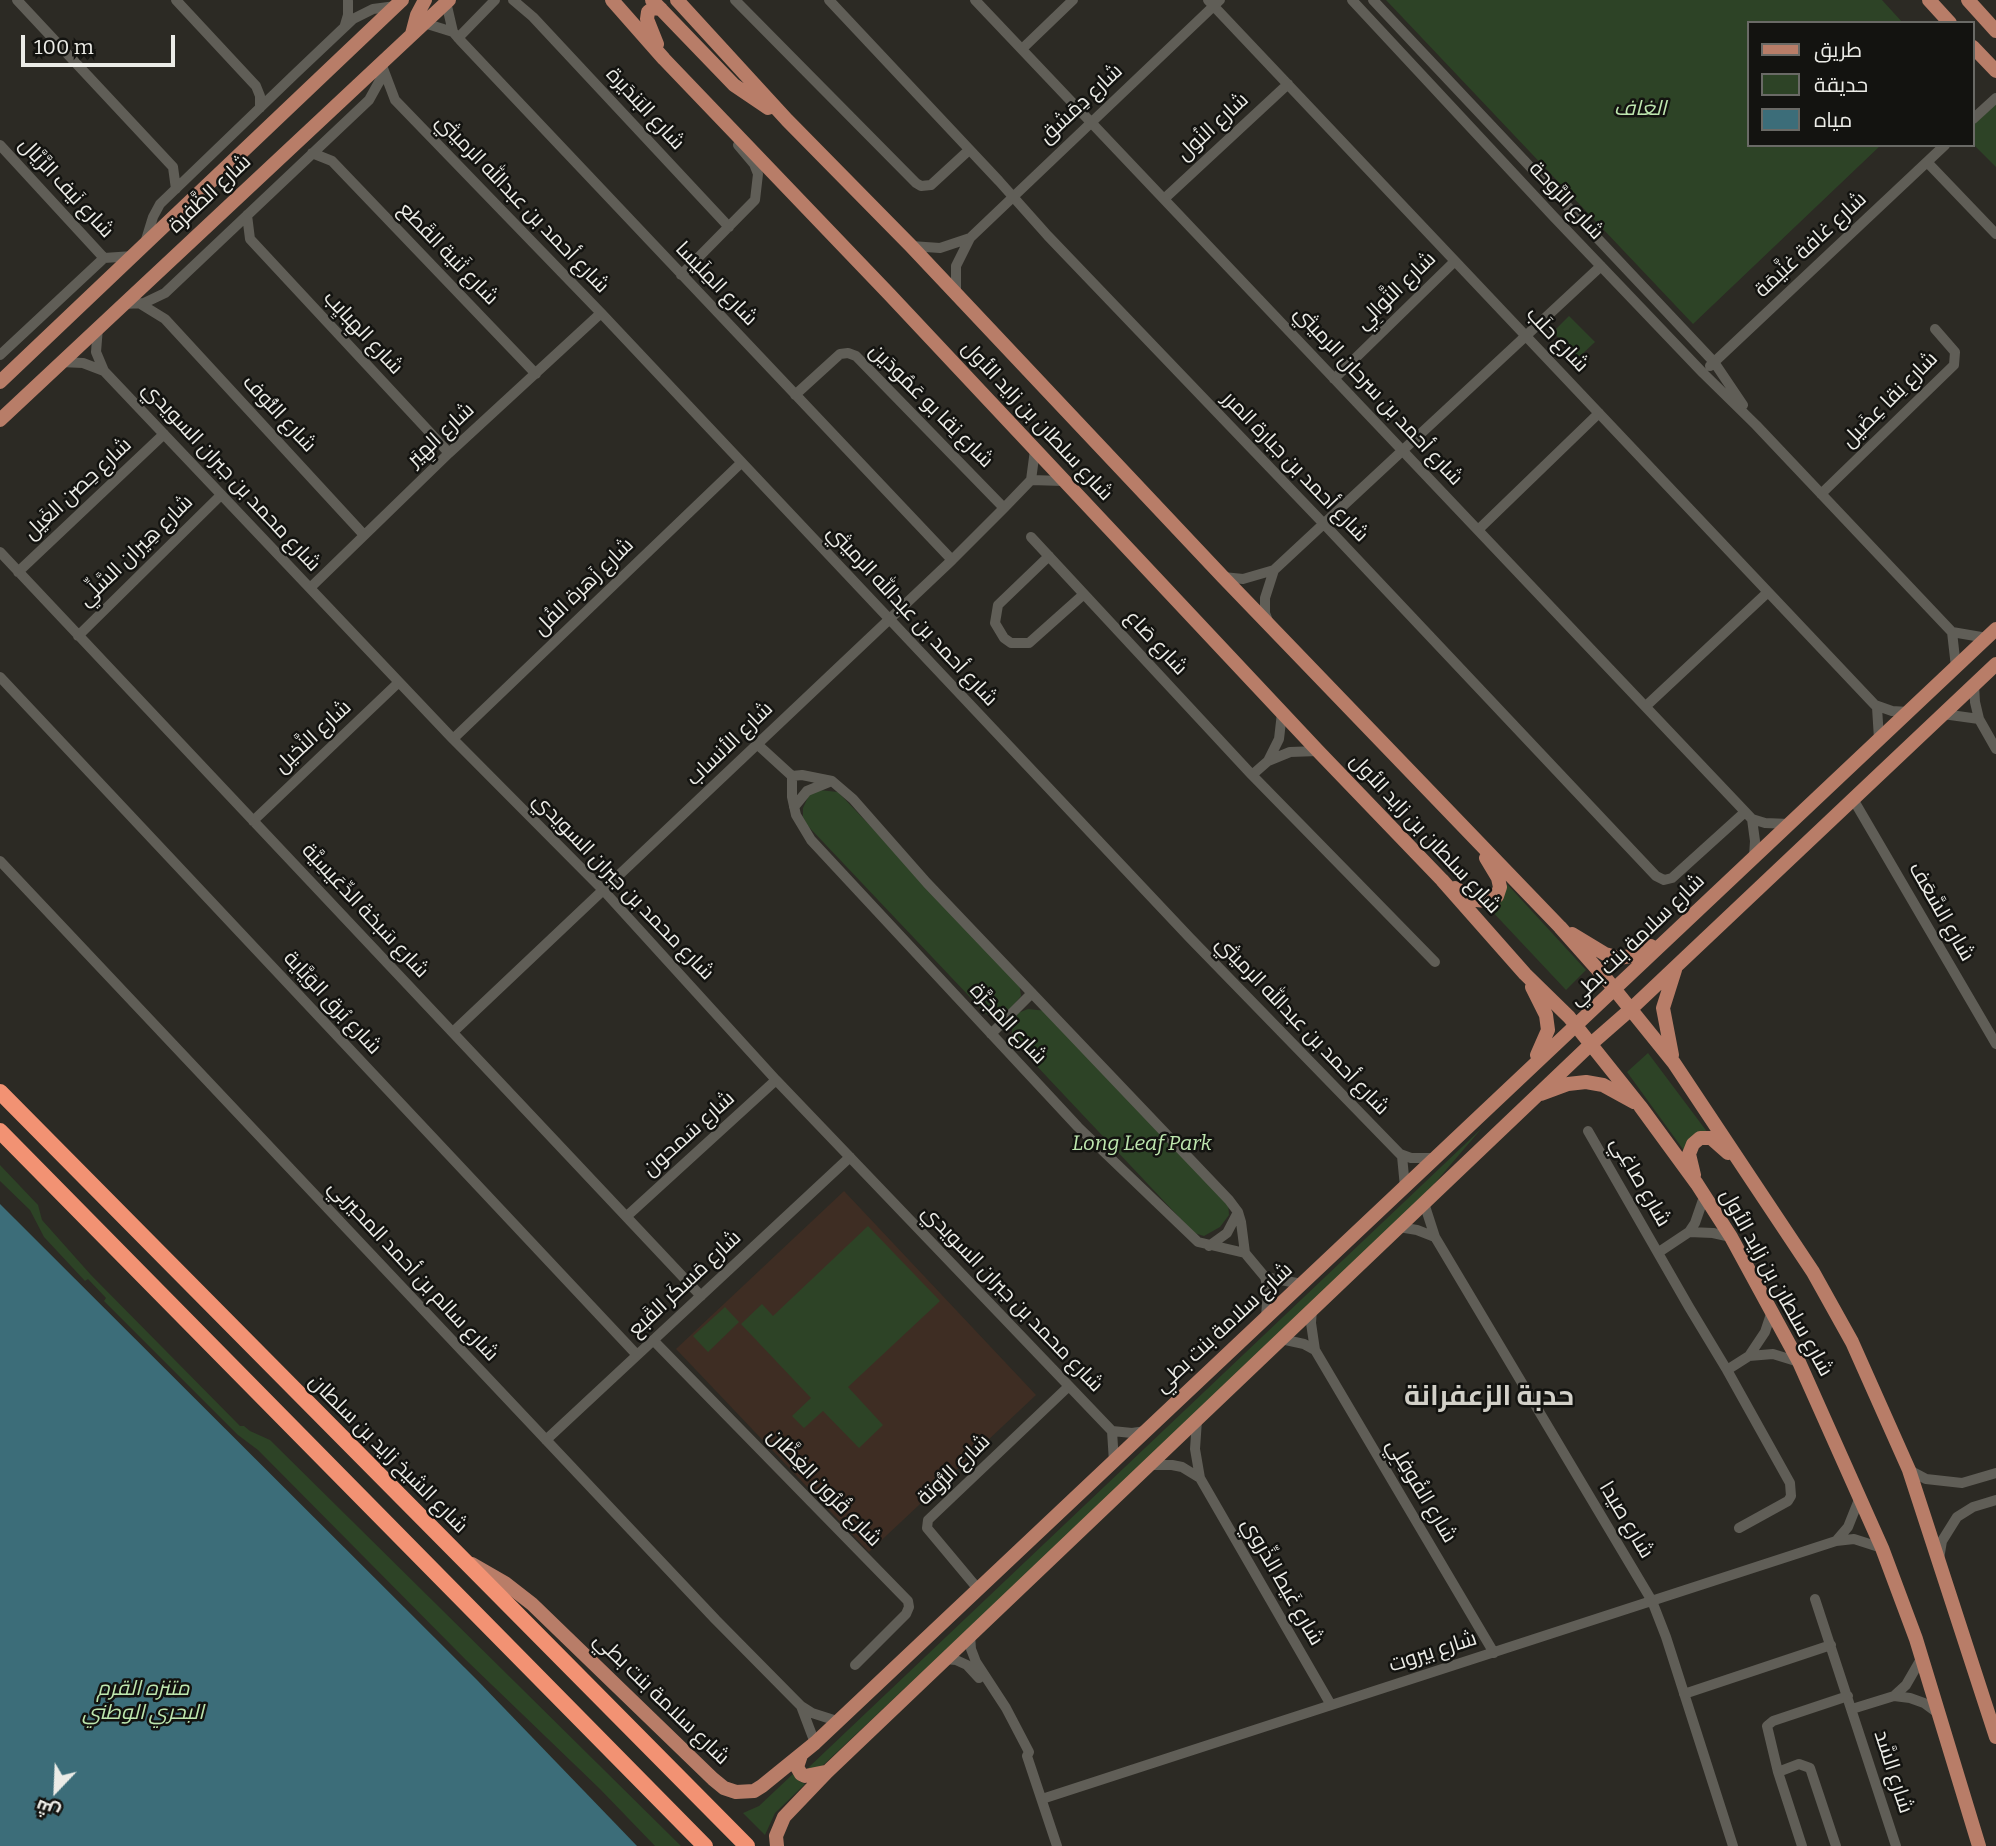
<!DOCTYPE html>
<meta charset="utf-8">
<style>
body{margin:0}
#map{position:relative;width:1996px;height:1846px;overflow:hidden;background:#2c2a24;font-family:Bitter,Cairo,serif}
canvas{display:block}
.legend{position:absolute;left:1747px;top:21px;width:228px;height:126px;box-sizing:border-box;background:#131310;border:2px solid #6a6a66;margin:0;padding:9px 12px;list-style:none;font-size:21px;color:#ecece7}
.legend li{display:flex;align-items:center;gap:14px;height:35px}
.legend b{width:35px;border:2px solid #6a6a66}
.north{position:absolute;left:21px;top:1755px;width:70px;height:70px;-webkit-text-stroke:5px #131310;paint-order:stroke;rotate:203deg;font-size:19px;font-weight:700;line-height:28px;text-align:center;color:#ecece7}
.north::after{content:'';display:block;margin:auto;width:24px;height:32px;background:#ecece7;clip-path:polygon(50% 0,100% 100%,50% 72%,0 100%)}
.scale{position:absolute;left:21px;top:35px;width:154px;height:32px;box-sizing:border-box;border:4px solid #ecece7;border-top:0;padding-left:9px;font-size:21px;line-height:24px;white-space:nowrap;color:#ecece7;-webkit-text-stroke:5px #131310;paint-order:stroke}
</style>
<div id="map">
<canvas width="1996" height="1846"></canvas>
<ul class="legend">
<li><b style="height:9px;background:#b87d68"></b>طريق</li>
<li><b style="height:19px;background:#2d4326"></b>حديقة</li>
<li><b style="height:19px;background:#3c6d79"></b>مياه</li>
</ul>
<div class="north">ش</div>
<div class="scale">100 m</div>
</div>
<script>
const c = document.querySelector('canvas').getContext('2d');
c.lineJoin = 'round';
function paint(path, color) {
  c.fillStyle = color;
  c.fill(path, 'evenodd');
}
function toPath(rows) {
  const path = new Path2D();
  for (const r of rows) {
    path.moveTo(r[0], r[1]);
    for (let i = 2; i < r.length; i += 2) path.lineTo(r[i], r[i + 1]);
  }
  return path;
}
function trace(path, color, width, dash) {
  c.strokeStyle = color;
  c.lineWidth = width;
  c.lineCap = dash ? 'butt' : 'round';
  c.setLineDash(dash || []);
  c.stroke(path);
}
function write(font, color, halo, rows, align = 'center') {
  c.font = font + ' Bitter,Cairo,serif';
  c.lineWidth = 5;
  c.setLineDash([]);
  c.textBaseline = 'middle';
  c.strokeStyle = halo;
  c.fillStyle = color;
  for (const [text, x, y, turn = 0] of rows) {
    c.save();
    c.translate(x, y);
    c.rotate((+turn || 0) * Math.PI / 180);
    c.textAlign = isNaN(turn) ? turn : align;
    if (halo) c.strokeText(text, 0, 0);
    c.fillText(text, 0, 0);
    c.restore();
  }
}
paint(toPath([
 [844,1191,1036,1395,869,1552,676,1349]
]), '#3e2d23');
paint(toPath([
 [1386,0,1882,0,1903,23,1749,23,1749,145,1881,145,1693,324],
 [1996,104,1996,167,1973,144,1973,125],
 [1569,316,1595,342,1578,358,1553,332],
 [819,790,838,792,1019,982,1021,996,1011,1008,995,1018,986,1014,807,825,803,817,803,808,809,795],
 [1507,884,1586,970,1566,990,1488,907,1502,900],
 [1028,1009,1047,1011,1228,1201,1229,1215,1220,1227,1204,1236,1194,1233,1016,1044,1012,1035,1012,1027,1018,1013],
 [1648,1053,1708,1133,1685,1152,1627,1072],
 [1482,1128,1434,1184,1307,1310,819,1769,808,1768],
 [0,1165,38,1205,42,1220,91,1275,240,1426,244,1426,250,1431,270,1440,681,1846,655,1846,600,1789,466,1660,258,1450,238,1435,104,1301,106,1298,88,1279,85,1281,44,1237,30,1210,0,1181],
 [868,1226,940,1301,848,1387,883,1425,859,1448,823,1411,804,1428,792,1416,811,1398,741,1324,762,1304,773,1316],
 [725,1307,739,1322,708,1352,693,1336],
 [794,1773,799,1781,805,1784,775,1813,765,1835,743,1813,759,1806]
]), '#2d4326');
paint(toPath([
 [0,1204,477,1680,637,1846,0,1846]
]), '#3c6d79');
trace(toPath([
 [17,0,173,167,176,189],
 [176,0,256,86,260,96,260,108],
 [513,0,533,17,729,227],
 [735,0,916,183,921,186,931,185,969,150],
 [829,0,999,181,1048,236,1324,524,1656,876,1664,880,1672,878,1745,812],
 [975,0,1752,819,1755,841,1754,857],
 [1208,0,1875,705,1892,711,1908,712],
 [1352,0,1554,217,1703,373,1756,425,1952,632,1956,667],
 [1373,0,1714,362,1743,405],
 [446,2,453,32,460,40,952,560],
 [424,23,453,32],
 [345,25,348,15,348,1],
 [458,38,495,0],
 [1022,49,1073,0],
 [381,63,395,100,601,313,1190,938,1400,1154,1411,1158,1435,1158],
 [1973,119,1996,98],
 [0,145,104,258],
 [312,153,332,161,536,374],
 [1927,162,1996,234],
 [1164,199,1288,84],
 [247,215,250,239,449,453],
 [145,243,153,217,160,204,295,74,353,19,373,9,396,6],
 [911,246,940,248,970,238],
 [681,275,755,200,758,174,754,164,738,145],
 [956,293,956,266,970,238,1220,0],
 [139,303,165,319,364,535],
 [123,304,144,303,165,293,369,100,384,73],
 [98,327,96,352,104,371],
 [0,355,104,258,133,256],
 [61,362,83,363,104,371,453,739,604,891,776,1080,1112,1431,1114,1462],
 [1710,366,1945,145],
 [1334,379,1455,261],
 [795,395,840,354,848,353,856,356,1004,508],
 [1031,480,1063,481],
 [1821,494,1954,365,1955,352,1935,329],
 [1478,530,1599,413],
 [1031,537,1252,775,1435,962],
 [0,552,701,1296],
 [1049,556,998,605,995,623,1004,638,1011,643,1029,643,1084,594],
 [18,572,164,434],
 [1223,577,1243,579,1274,570,1601,266],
 [310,588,449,453,601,313],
 [1268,621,1265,613,1265,598,1274,570],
 [1952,632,1987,638],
 [78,636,221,495],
 [0,677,637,1355],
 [1974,685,1975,702,1979,719,1996,749],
 [1646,706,1768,592],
 [1877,707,1879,739],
 [1943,714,1979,719],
 [453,739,741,463],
 [757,744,792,776,802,775,832,781,853,799,927,883,1229,1200,1238,1212,1241,1222,1245,1253,1265,1277,1268,1290,1266,1317],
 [1268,761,1279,739,1282,713],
 [1252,775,1268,761,1290,752,1318,751],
 [792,776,792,797,796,815,811,840,1078,1127,1198,1242,1245,1253],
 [1853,799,1996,1044],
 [794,807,807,791,829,782],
 [1752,819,1765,823,1789,824],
 [253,821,399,682],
 [0,861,716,1620,801,1706,812,1713,837,1721],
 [453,1032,952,560,1004,508,1031,480,1035,450],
 [991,1034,1032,993],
 [1588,1131,1689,1307,1727,1370,1790,1483,1791,1496,1788,1501,1739,1528],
 [1402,1156,1405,1187],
 [1424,1203,1435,1237,1652,1601,1666,1637,1733,1846],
 [627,1216,776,1080],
 [1399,1227,1417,1230,1435,1237],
 [1689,1232,1713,1233,1731,1237],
 [1209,1246,1227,1233,1238,1212],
 [1659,1252,1689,1232,1695,1223,1704,1197],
 [1265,1277,1302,1284],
 [1312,1309,1311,1323,1315,1350,1494,1653],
 [1281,1339,1304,1344,1315,1350],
 [653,1340,908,1601,909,1607,906,1614,855,1665],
 [1749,1356,1773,1354,1799,1362],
 [1727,1370,1749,1356,1765,1332,1772,1311],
 [1197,1420,1195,1449,1200,1478,1331,1705],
 [1112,1431,1132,1433,1146,1431],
 [546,1440,850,1157],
 [1149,1465,1172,1465,1182,1467,1200,1478],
 [1909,1470,1926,1479,1962,1483,1996,1473],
 [1836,1541,1848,1527,1860,1497],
 [1939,1559,1942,1541,1957,1517,1973,1507,1996,1500],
 [978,1589,927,1528,928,1520,1069,1386],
 [1815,1599,1896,1846],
 [970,1635,971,1649,976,1662,1006,1708,1029,1752,1027,1756,1057,1846],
 [945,1659,956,1660,967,1665,979,1678],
 [1684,1694,1831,1645],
 [1894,1696,1910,1698,1924,1703,1939,1714],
 [801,1706,815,1743],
 [1852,1709,1894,1696,1906,1685,1921,1659],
 [1778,1772,1799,1764,1810,1768,1836,1846],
 [1042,1799,1836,1541,1854,1539,1882,1548],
 [1802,1846,1778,1772,1767,1726,1773,1721,1848,1696]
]), '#605e57', 10);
trace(toPath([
 [612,0,664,59,890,295,1318,751,1442,880,1525,974,1569,1017,1640,1106,1697,1184,1731,1237,1799,1362,1882,1548,1916,1639,1979,1846],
 [652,0,734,85,768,108],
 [677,0,787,120,911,246,1223,577,1560,927,1607,980,1674,1063,1813,1272,1852,1342,1909,1470,1996,1737],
 [1929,0,1950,23],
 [1968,0,1996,31],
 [412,34,417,15,425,0],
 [657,44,647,19,648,12,653,8,661,9],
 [1973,47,1996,71],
 [0,382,402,0],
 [0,420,449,0],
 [1455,888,1476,900,1487,901,1497,896,1500,887,1498,878,1486,858],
 [1572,934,1605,954,1619,958,1636,955,1651,946],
 [1532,987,1546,1015,1548,1030,1537,1055],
 [1672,1055,1663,1008,1675,970],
 [1541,1094,1568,1084,1586,1082,1603,1085,1634,1102],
 [1694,1175,1689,1154,1693,1144,1700,1138,1711,1138,1728,1153],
 [472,1564,505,1583,532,1604,713,1779,724,1788,736,1792,754,1791,762,1786,815,1743,1996,629],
 [801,1755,797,1767,801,1774,805,1776,825,1772],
 [777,1846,776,1836,784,1817,827,1772,1591,1044,1631,1009,1996,664]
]), '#b87d68', 14);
trace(toPath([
 [0,1092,747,1846],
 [0,1131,705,1846]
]), '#f29273', 16);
write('21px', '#ecece7', '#131310', [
 ["شارع دِمَشق",1081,104,-43],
 ["شارع البَندَيرة",645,109,47],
 ["شارع النُول",1213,127,-43],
 ["شارع نَيف الرَّيَّال",66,188,47],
 ["شارع الظَّفرة",210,194,-43],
 ["شارع الرَّوحة",1566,201,47],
 ["شارع أحمد بن عبدالله الرميثي",522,204,46],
 ["شارع غافة غنَّيمَة",1811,245,-43],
 ["شارع ثَنية القَطع",448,254,46],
 ["شارع المِلَيسا",716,284,46],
 ["شارع التَّوالِي",1396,291,-44],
 ["شارع الهِبايِب",363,333,47],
 ["شارع حلَب",1557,340,47],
 ["شارع أحمد بن سرحان الرميثي",1378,396,47],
 ["شارع نِقا عِضَيل",1890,400,-45],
 ["شارع نِقا بو عَمُودَين",931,406,45],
 ["شارع النُّوف",279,414,47],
 ["شارع سلطان بن زايد الأول",1037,421,47],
 ["شارع الهِيَر",441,435,-43],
 ["شارع أحمد بن جبارة المرر",1295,467,46],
 ["شارع محمد بن جبران السويدي",231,477,47],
 ["شارع حِصن الغَيل",78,489,-43],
 ["شارع هِيران السَّلِّي",136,551,-44],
 ["شارع زَهرة الفُل",584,587,-44],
 ["شارع أحمد بن عبدالله الرميثي",912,616,47],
 ["شارع صَاع",1156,643,47],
 ["شارع النَّخيل",313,737,-43],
 ["شارع الأنساب",730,744,-44],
 ["شارع سلطان بن زايد الأول",1425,834,47],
 ["شارع محمد بن جبران السويدي",623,887,46],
 ["شارع سَبخة الدِّعَيسِيَّة",365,911,47],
 ["شارع السَّعَف",1941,912,60],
 ["شارع سلامة بنت بطي",1637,940,-44],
 ["شارع بُرق الوَيَّاية",332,1003,47],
 ["شارع المَجَرَّة",1008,1024,47],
 ["شارع أحمد بن عبدالله الرميثي",1302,1026,46],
 ["شارع سَمحون",689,1134,-42],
 ["شارع صاغِي",1640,1182,60],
 ["شارع سالم بن أحمد المحيربي",413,1271,47],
 ["شارع سلطان بن زايد الأول",1776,1283,61],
 ["شارع مَسكَر القَبع",685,1284,-43],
 ["شارع محمد بن جبران السويدي",1012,1299,46],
 ["شارع سلامة بنت بطي",1224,1328,-43],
 ["شارع الشيخ زايد بن سلطان",388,1454,45],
 ["شارع الرُّوتة",954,1470,-44],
 ["شارع قُرُون الغِظَّان",824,1488,46],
 ["شارع الفُوفِلِي",1421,1491,59],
 ["شارع صيدا",1626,1520,59],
 ["شارع غَيط الذِّروي",1282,1582,60],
 ["شارع بيروت",1433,1652,-18],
 ["شارع سلامة بنت بطي",661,1699,44],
 ["شارع السَّد",1893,1772,72]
]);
write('italic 21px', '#bee7af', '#131310', [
 ["الغاف",1640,109],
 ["Long Leaf Park",1142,1144],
 ["متنزه القرم",143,1689],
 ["البحري الوطني",143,1713]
]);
write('bold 28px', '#d2d0c8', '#131310', [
 ["حدبة الزعفرانة",1489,1397]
]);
</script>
